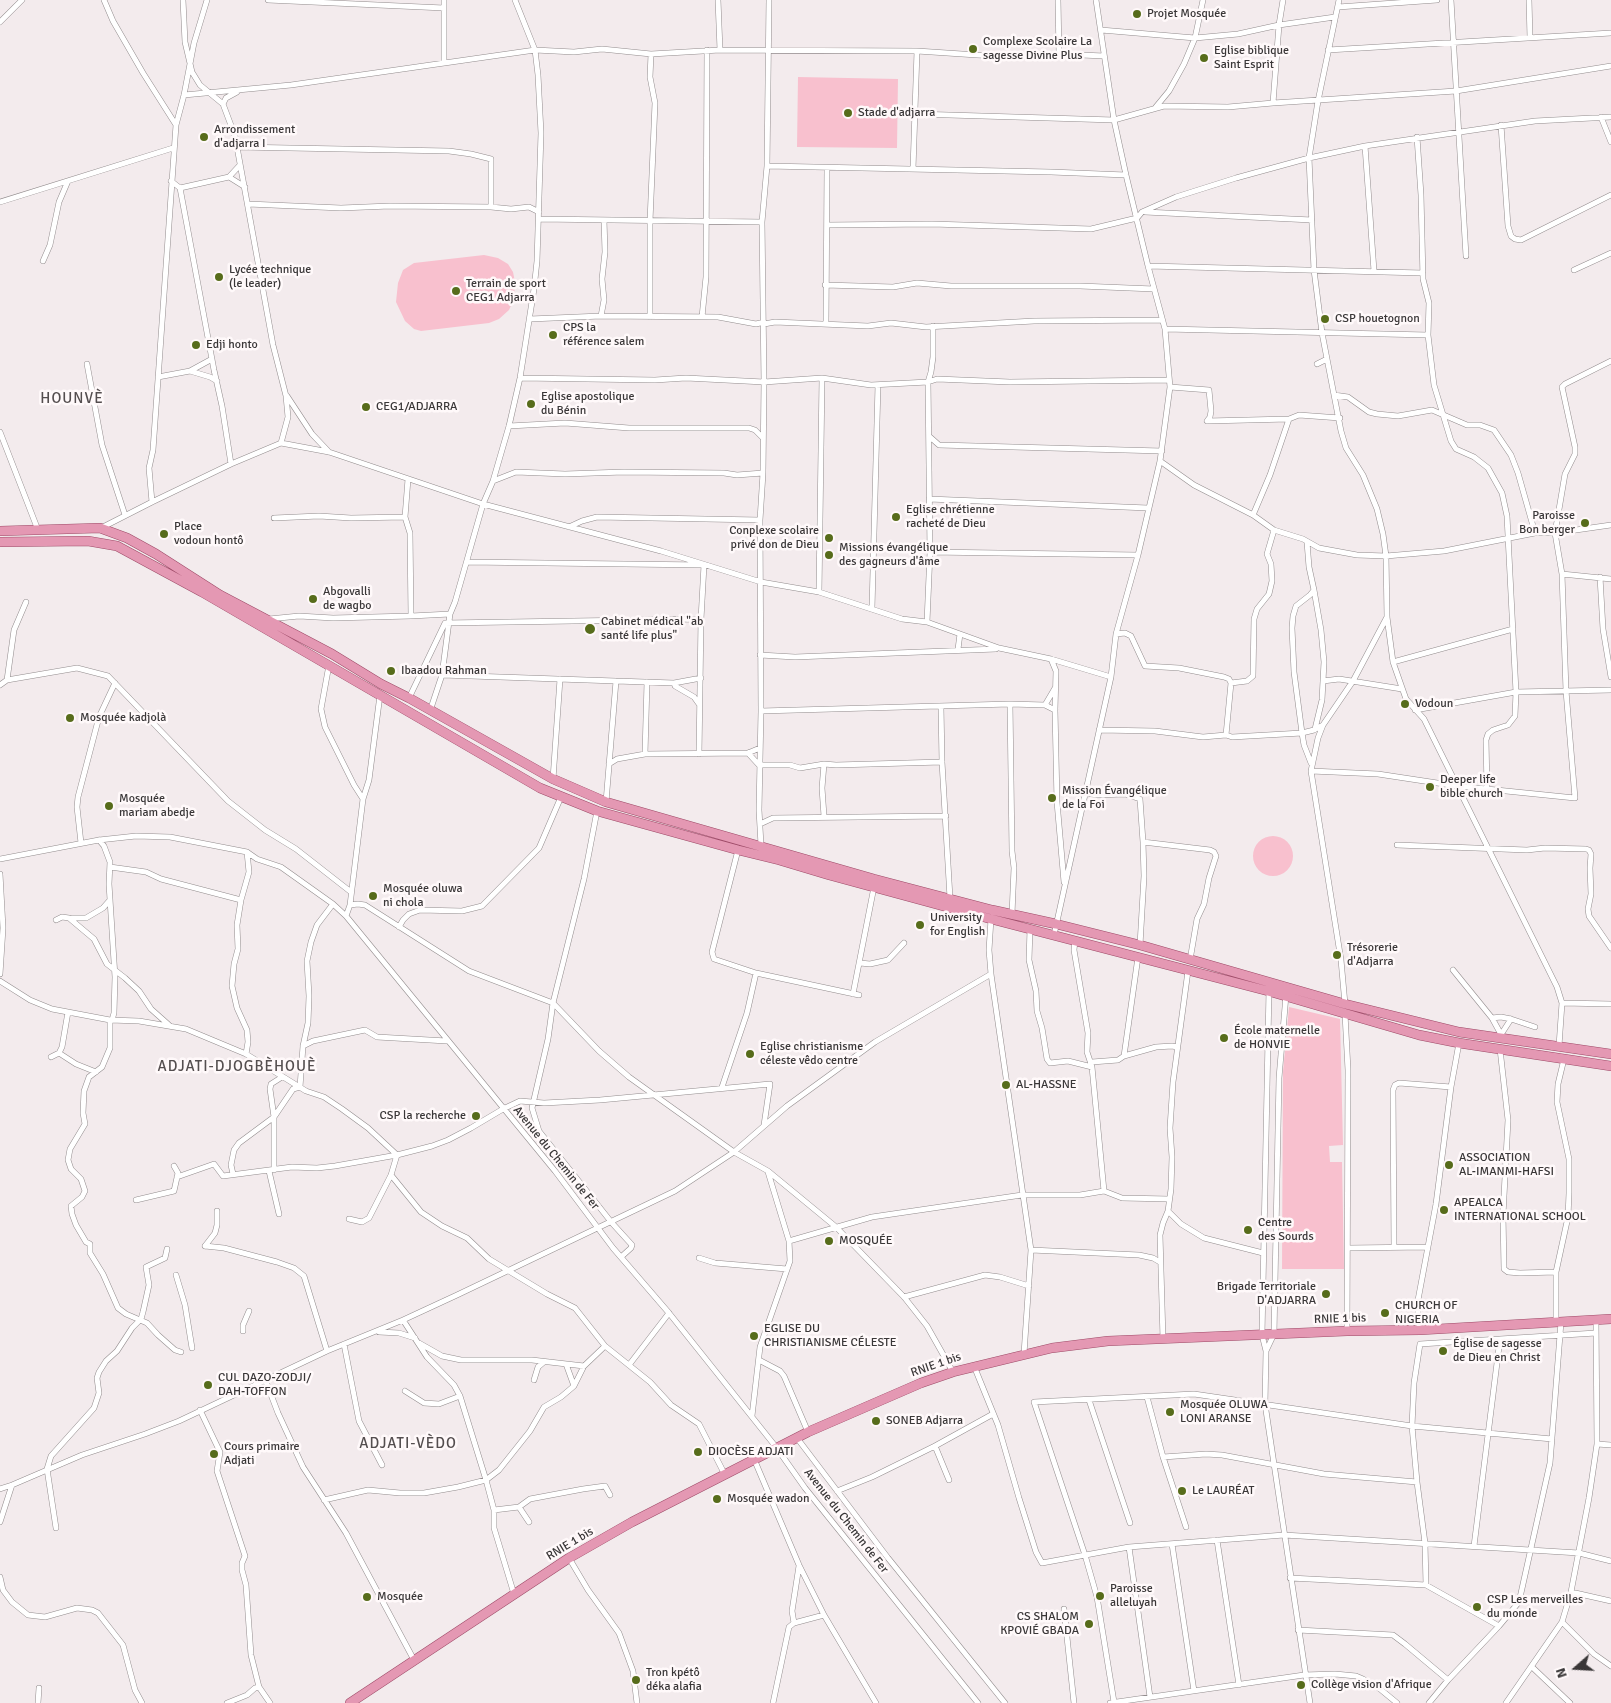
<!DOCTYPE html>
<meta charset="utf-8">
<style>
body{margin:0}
#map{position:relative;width:1611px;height:1703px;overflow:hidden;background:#f3ebed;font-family:Signika,sans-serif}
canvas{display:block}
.north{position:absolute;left:1551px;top:1643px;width:50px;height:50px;-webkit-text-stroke:4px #fff9fa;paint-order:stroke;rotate:251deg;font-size:14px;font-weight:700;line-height:20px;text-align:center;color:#3a3738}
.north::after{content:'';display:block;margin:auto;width:18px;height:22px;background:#3a3738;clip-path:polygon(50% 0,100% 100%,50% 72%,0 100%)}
</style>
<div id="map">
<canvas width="1611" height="1703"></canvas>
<div class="north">N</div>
</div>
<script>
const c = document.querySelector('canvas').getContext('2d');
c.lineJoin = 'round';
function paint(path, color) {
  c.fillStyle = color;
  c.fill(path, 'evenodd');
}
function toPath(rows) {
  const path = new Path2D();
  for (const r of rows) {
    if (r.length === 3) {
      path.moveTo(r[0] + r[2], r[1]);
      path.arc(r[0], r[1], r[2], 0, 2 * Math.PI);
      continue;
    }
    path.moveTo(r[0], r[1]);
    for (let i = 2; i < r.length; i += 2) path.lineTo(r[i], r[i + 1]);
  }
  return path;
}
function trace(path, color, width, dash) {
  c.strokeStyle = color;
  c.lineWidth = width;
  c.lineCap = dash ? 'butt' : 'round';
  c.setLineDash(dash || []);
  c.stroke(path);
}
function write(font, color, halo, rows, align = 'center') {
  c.font = font + ' Signika,sans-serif';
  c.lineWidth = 5;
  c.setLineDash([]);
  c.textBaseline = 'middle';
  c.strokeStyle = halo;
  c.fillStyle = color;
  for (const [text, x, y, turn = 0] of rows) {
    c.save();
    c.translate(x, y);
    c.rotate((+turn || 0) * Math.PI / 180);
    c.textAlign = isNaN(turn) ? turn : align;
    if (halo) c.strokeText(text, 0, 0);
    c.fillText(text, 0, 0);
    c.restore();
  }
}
paint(toPath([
 [798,77,898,79,897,148,797,147],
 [484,255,498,258,508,264,513,272,515,282,514,299,509,310,499,319,489,323,421,331,414,329,405,321,396,302,398,283,403,270,414,263],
 [1273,856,20],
 [1289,1007,1340,1019,1343,1145,1329,1146,1330,1162,1342,1162,1344,1269,1282,1269,1283,1072]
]), '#f8c0ce');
const minor = toPath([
 [104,0,113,21,143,73,176,125],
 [183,0,185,42,192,72,200,85,223,104,235,136,273,345,286,396,288,417,281,443],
 [268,0,444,8],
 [444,0,444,62],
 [718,0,720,50],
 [1058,0,1059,54],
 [1339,0,1318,101,1309,158,1314,270,1322,333,1341,431,1346,448,1363,475,1377,509,1383,534,1386,556,1387,617,1393,662,1406,699,1424,719,1557,987,1562,1003,1559,1046],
 [1451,0,1466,256],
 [1529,0,1530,38],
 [1338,7,1437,0],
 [0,22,22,0],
 [1101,30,1195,38,1238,34,1279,25,1335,17],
 [1328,50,1611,33],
 [184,95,291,85,535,50,574,52,602,49,651,54,720,50,917,51,977,55,1023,57,1059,54,1104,56],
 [1273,103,1279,25,1283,0],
 [223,104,226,98,237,92],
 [1155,108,1169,91,1184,64,1195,38,1203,0],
 [916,114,1114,120,1164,106,1228,107,1273,103,1456,91,1611,66],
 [1601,117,1611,142],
 [1501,125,1508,226,1511,236,1515,239,1521,240,1611,195],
 [1417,137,1421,195,1423,279,1429,303,1428,335,1434,385,1451,441,1456,449,1474,457,1488,468,1502,493,1507,516,1516,692,1515,716,1508,725,1493,730,1488,734,1486,740,1487,789],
 [1365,146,1374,271],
 [237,147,449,151,471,154,491,159,491,207],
 [767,166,1051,172,1126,175],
 [913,169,917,51],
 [229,177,245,187],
 [171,181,180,188,229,177,240,165],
 [180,188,214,370,222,406,231,464],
 [0,202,173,148],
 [248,204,341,208,390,206,491,207,511,209,529,207,539,212],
 [1145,212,1312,220],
 [539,219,762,222],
 [827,225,932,224,1091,229,1137,218,1142,212,1176,197,1236,178,1309,158,1365,146,1535,121,1611,117],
 [43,261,50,245,59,202,68,181],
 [1148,266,1423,273],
 [1574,270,1611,253],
 [825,285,893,287,917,283,951,286,1080,286,1154,289],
 [601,316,604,300,602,279,605,252,604,220],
 [650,317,650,221,655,103,650,77,651,54],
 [702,317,706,277,707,50],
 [530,319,601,316,718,317,756,324,764,322],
 [826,323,827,169],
 [764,324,775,322,868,326,891,323,926,327,1034,321,1162,320],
 [1165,329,1428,335],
 [87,364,102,445,125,515],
 [1317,364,1327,359],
 [190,371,212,359],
 [158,377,190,371,210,377,217,381],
 [520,378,655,380,686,378,764,382,822,378,871,385,928,382,937,379,1010,382,1168,380],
 [1170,387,1209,390,1211,411,1210,417,1207,421,1289,419,1299,415,1340,418],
 [1334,395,1348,397,1369,412,1377,414,1398,416,1432,410,1467,425,1480,425,1494,430,1511,455,1518,473,1535,533],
 [287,396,312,434,329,452],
 [509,426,565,423,629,428,749,428,755,430,763,438],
 [0,432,38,530],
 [930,437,939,445,1162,451],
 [1160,461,1194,485,1253,515,1274,530,1303,539,1319,548,1357,555,1386,556,1444,551,1535,533,1555,533,1611,525],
 [408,479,405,517,410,533,411,616],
 [493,481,516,472,565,474,624,472,724,473,737,475,763,473],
 [929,499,1148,508],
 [152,502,149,468,153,450,176,125,184,95,194,43,207,0],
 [1253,515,1270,475,1289,419],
 [274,518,319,516,351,518,405,517],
 [569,527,582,521,597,517,760,520],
 [101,528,152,502,231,464,281,443,329,452,483,504,661,551,761,582,819,592,902,619,927,622,999,648,1051,659,1111,677],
 [1307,542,1309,567,1314,590,1310,595,1296,606,1293,616,1292,628,1294,672,1302,733,1304,745,1311,763],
 [930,552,1138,555],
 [467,562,704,565,701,619,699,754],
 [1562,574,1611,579],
 [1600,577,1603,629,1611,677],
 [1314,590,1321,630,1324,662,1322,700,1315,729],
 [819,592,822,378],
 [872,608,878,385],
 [269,619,299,616,333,618,411,616,450,614],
 [927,622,930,552,928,382,931,372,933,357,933,326],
 [1116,634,1125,633,1131,636,1145,666,1179,668,1224,677,1229,679,1231,683],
 [958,649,960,634],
 [760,655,795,657,996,649],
 [1051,659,1056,671,1055,710,1057,802,1064,882],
 [1393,662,1513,629],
 [329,665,321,709,325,727,354,785,363,799],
 [442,675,674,683,701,678],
 [7,680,14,630,26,602],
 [1323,681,1339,679,1402,689],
 [674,683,675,686,694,697,699,704],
 [0,685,7,680,77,668,108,676,228,801,265,830,296,849,351,892],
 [409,698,445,623,701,619],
 [1010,704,1012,851,1014,868,1012,914],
 [1045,705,1055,688],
 [941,707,942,762,950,898],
 [1415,710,1516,692,1611,690],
 [430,711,442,675,450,614,455,602,483,504,493,481,509,426,520,378,534,289,537,261,541,133,538,75,535,50,515,0],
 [761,711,1010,704,1045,705,1055,710],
 [1099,730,1155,731,1203,737,1226,735,1232,737,1302,733,1314,730,1323,725],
 [1226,735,1231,683,1247,681,1253,676,1254,619,1257,609,1269,594,1272,581,1271,564,1267,554,1274,530],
 [748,753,759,765,790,765,800,768,824,764,836,765,942,762],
 [645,754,647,682],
 [609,764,617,759,645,754,748,753,760,748],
 [824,764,822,788,824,816],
 [1311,771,1378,774,1457,786,1575,798,1566,691,1562,574,1555,533,1565,474,1575,454,1575,447,1562,387,1565,384,1611,361],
 [553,779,560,679],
 [1085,793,1097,795,1125,794,1140,799,1143,842,1144,876,1140,945],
 [606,802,616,681],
 [597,811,584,879,553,1003,548,1039,532,1108,539,1131,612,1223,632,1245,631,1248,621,1257],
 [760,824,773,818,946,816],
 [99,840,104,846,110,862,109,884,115,977,114,1013,112,1020],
 [1143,842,1210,850,1214,852,1216,856,1209,878,1204,904,1197,919,1190,960],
 [81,843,77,807,78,797,99,717,115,683],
 [761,845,759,810,761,711,760,520,763,473,764,382,762,222,767,166,769,0],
 [1397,845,1527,850,1545,848,1586,849,1589,850,1591,854,1590,868,1591,894,1588,909,1589,916,1611,948],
 [738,850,712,952,714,959,756,973,859,995],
 [0,859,99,840,136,836,170,837,247,852,257,859,281,867,333,904,346,916,555,1171,613,1248,669,1313,776,1447,805,1488,978,1703],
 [110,867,146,872,161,879,241,900],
 [0,874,3,928,0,974],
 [350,905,358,904,365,905,469,971,553,1003,599,1051,629,1077,734,1152,768,1171,836,1227,904,1297,927,1326,953,1372],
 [346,916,350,905,363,799,369,780,380,695],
 [72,918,86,918,103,908,110,900],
 [991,919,989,950,991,974,1031,1250,1024,1354],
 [56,920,62,917,69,918,94,939,107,964,125,978,139,991,151,1009,169,1025],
 [399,927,403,920,409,914,420,910,462,911,482,906,539,848,561,797],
 [1030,929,1029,960,1036,991,1037,1011,1042,1028,1047,1059,1050,1063,1068,1061,1092,1067],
 [1054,935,1111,677,1116,634,1138,555,1160,461,1170,387,1165,329,1148,266,1126,175,1114,120,1096,0],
 [1075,940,1074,950,1088,1033,1087,1052,1092,1067,1104,1191],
 [860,963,870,964,888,960,904,943],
 [1453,970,1492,1018,1503,1038],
 [0,981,30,1000,52,1009,110,1020,139,1021,186,1029,246,1054,306,1091,324,1097,342,1109,368,1128,397,1155,391,1175,369,1218,362,1222,349,1219],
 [1269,990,1262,1335,1266,1351,1265,1404,1310,1703],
 [853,994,874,887],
 [1562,1003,1611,1004],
 [1345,1004,1341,960,1311,771,1318,738,1323,725,1353,681,1387,617],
 [1345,1014,1348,1070,1347,1331],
 [1492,1018,1501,1017,1511,1019,1535,1027],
 [110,1020,110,1048,102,1067,89,1077,84,1091,83,1113,85,1124,70,1149,68,1160,71,1169,81,1179,85,1191,82,1197,71,1206,72,1214,76,1225,86,1242,90,1244,90,1253,103,1274,118,1308,126,1314,147,1323,158,1335,175,1350,181,1352],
 [1502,1033,1511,1019],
 [303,1046,313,1041,365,1030,377,1037,447,1041],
 [1500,1049,1508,1120,1503,1215,1504,1269,1508,1272,1520,1273,1556,1272],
 [59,1053,62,1047,68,1012],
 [246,1054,248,1042,247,1030,237,1008,232,986,234,964,238,949,237,925,241,900,249,872,247,852],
 [1124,1056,1156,1047,1172,1046,1177,1047],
 [51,1057,59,1053,76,1064,96,1072],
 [1092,1062,1118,1060,1124,1056,1138,957],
 [722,1087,747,1013,756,973],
 [274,1170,274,1117,270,1089,271,1084,282,1077],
 [269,1171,279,1214],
 [233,1174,231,1165,234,1150,239,1143,274,1117,293,1089,300,1087,303,1046,308,1023,309,996,307,961,311,942,317,925,333,904],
 [391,1175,421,1212,442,1226,467,1238,489,1259,547,1294,575,1308,605,1346,650,1382,671,1405,699,1424,724,1473],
 [177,1177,214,1164,223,1176,292,1167,317,1168,335,1166,397,1155,432,1146,448,1140,471,1128,503,1109,520,1101,544,1103,600,1100,770,1084,764,1125],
 [136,1200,174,1191,178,1173,174,1166],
 [1168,1211,1181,1224,1204,1238,1263,1253],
 [789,1241,872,1217,1022,1195,1080,1195,1104,1191,1122,1198,1169,1199],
 [205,1246,224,1248,277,1262,294,1268,304,1276,327,1351],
 [205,1246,215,1233,217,1225,217,1211],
 [1394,1247,1393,1090,1395,1085,1399,1083,1451,1087],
 [1349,1248,1427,1247],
 [1031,1250,1139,1255,1153,1258,1160,1262],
 [699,1258,715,1263,787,1269],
 [176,1275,185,1305,192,1348],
 [904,1297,985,1275,1000,1277,1029,1286],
 [403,1320,427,1357,454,1385,460,1396,486,1480,494,1510,494,1528,514,1594],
 [1556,1322,1556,1272,1568,1217,1569,1193,1569,1159,1557,1102,1558,1084,1564,1059],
 [1420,1330,1418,1319,1418,1300,1436,1204,1451,1087,1459,1043],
 [243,1331,243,1325,249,1311],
 [379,1332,399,1333,415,1338],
 [1163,1339,1160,1235,1163,1223,1168,1211,1171,1189,1172,1157,1170,1128,1173,1082,1188,971],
 [419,1343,442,1356,461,1360,532,1360,584,1366],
 [344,1344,359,1421,382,1465],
 [1266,1351,1274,1334,1279,1078,1286,995],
 [759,1360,780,1371,784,1376,808,1432],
 [566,1364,574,1386],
 [629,1365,669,1313],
 [974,1366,998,1425,1019,1498,1036,1552,1042,1563,1129,1547,1284,1535,1579,1553,1611,1561],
 [265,1379,278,1413,303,1467,346,1533,414,1660],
 [534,1380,538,1367,544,1362],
 [405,1391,424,1403,439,1404,460,1396],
 [1147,1397,1163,1457,1186,1527],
 [1089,1400,1130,1523],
 [200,1410,220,1452,217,1471,245,1556,242,1563,242,1570,246,1585,251,1655,259,1687,270,1703],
 [752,1416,760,1347,790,1261,789,1241,768,1172],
 [797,1438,888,1558,1005,1703],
 [1597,1444,1611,1445],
 [935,1446,949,1480],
 [1163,1457,1206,1454,1222,1455,1324,1474,1417,1482],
 [754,1459,799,1565,824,1615,876,1703],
 [0,1489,12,1485,82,1455,145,1434,179,1421,327,1351,403,1320,457,1295,675,1191,734,1152,787,1106,875,1042,991,974],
 [837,1491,872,1477,935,1446,993,1414],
 [324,1500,368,1490,400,1493,424,1493,458,1487,486,1480,499,1470,530,1431,544,1407,561,1397,574,1386,584,1366,605,1346],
 [519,1507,529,1522],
 [494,1510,519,1507,530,1499,583,1489,605,1486,610,1495],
 [0,1522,12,1485],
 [56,1528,47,1469,51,1456,94,1408,99,1393,97,1378,99,1372,106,1361,117,1351,132,1328,141,1319,143,1312,149,1285,146,1267,165,1258,167,1249],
 [1217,1540,1239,1685],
 [1172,1544,1194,1691],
 [1474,1546,1500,1339],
 [1129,1547,1150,1697],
 [569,1558,588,1590,619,1633,633,1671,637,1703],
 [0,1577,3,1590,12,1602,28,1615,45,1617,77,1608,92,1610,98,1613,123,1645,135,1690,142,1703],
 [1290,1578,1426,1585,1499,1626],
 [1426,1585,1425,1543,1417,1482,1412,1426,1414,1383,1420,1344,1596,1333],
 [1571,1592,1611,1601],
 [1064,1609,1074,1703],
 [1562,1622,1594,1654,1611,1666],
 [794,1623,792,1611,799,1566],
 [1298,1630,1393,1635,1405,1644,1448,1680],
 [1532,1667,1570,1703],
 [1114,1702,1097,1597,1085,1555,1034,1402,1194,1394,1412,1426,1552,1439],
 [38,1703,39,1688],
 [227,1703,247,1695,255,1688,259,1687],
 [773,1703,789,1627,794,1623,824,1615],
 [1110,1703,1304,1675,1335,1674,1356,1676,1363,1679,1380,1689,1397,1703],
 [1429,1703,1448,1680,1499,1626,1519,1602,1550,1463,1561,1322],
 [1506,1703,1562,1622,1571,1592,1589,1498,1597,1444,1596,1320]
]);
const primary = toPath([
 [0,531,100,528,127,538,156,554,220,595,332,654,381,684,409,698,553,779,606,802,874,879,992,910,1056,924,1140,945,1345,1004,1459,1032,1611,1054],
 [0,542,88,541,117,546,202,592,540,788,597,811,738,850,779,860,829,875,991,919,1268,991,1419,1035,1459,1043,1611,1066],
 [350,1703,569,1558,632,1522,808,1432,921,1383,953,1372,1052,1348,1108,1341,1347,1331,1420,1330,1611,1319]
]);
trace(minor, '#928c8d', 6);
trace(primary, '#9d4a67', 10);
trace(minor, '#fff', 5);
trace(primary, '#e498b3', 9);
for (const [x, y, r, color] of [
 [1137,14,5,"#576c1b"],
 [973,49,5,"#576c1b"],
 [1204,58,5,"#576c1b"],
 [848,113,5,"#576c1b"],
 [204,137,5,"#576c1b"],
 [219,277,5,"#576c1b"],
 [456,291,5,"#576c1b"],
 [1325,319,5,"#576c1b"],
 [553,335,5,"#576c1b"],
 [196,345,5,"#576c1b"],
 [531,404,5,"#576c1b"],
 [366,407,5,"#576c1b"],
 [896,517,5,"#576c1b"],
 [1585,523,5,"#576c1b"],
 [164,534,5,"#576c1b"],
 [829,538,5,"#576c1b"],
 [829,555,5,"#576c1b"],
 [313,599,5,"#576c1b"],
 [590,629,6,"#576c1b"],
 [391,671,5,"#576c1b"],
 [1405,704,5,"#576c1b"],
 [70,718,5,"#576c1b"],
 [1430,787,5,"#576c1b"],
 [1052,798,5,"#576c1b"],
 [109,806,5,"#576c1b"],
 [373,896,5,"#576c1b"],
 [920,925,5,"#576c1b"],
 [1337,955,5,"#576c1b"],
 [1224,1038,5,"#576c1b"],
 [750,1054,5,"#576c1b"],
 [1006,1085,5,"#576c1b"],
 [476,1116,5,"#576c1b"],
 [1449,1165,5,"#576c1b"],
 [1444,1210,5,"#576c1b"],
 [1248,1230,5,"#576c1b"],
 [829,1241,5,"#576c1b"],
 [1326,1294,5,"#576c1b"],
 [1385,1313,5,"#576c1b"],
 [754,1336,5,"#576c1b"],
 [1443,1351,5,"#576c1b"],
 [208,1385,5,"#576c1b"],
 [1170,1412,5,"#576c1b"],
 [876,1421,5,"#576c1b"],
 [698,1452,5,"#576c1b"],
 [214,1454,5,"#576c1b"],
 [1182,1491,5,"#576c1b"],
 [717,1499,5,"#576c1b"],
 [1100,1596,5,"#576c1b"],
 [367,1597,5,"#576c1b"],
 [1477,1607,5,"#576c1b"],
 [1089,1624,5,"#576c1b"],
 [636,1680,5,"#576c1b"],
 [1301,1685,5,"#576c1b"]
]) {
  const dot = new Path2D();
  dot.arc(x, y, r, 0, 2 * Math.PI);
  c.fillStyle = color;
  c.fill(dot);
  trace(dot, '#fff9fa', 2);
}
write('12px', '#3a3738', '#fff9fa', [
 ["Projet Mosquée",1147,14],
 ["Complexe Scolaire La",983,42],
 ["sagesse Divine Plus",983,56],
 ["Eglise biblique",1214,51],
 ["Saint Esprit",1214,65],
 ["Stade d'adjarra",858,113],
 ["Arrondissement",214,130],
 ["d'adjarra I",214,144],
 ["Lycée technique",229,270],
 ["(le leader)",229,284],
 ["Terrain de sport",466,284],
 ["CEG1 Adjarra",466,298],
 ["CSP houetognon",1335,319],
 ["CPS la",563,328],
 ["référence salem",563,342],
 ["Edji honto",206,345],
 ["Eglise apostolique",541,397],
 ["du Bénin",541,411],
 ["CEG1/ADJARRA",376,407],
 ["Eglise chrétienne",906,510],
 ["racheté de Dieu",906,524],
 ["Paroisse",1575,516,"right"],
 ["Bon berger",1575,530,"right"],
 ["Place",174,527],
 ["vodoun hontô",174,541],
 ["Conplexe scolaire",819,531,"right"],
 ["privé don de Dieu",819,545,"right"],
 ["Missions évangélique",839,548],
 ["des gagneurs d'âme",839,562],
 ["Abgovalli",323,592],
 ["de wagbo",323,606],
 ["Cabinet médical \"ab",601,622],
 ["santé life plus\"",601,636],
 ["Ibaadou Rahman",401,671],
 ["Vodoun",1415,704],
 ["Mosquée kadjolà",80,718],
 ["Deeper life",1440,780],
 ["bible church",1440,794],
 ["Mission Évangélique",1062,791],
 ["de la Foi",1062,805],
 ["Mosquée",119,799],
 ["mariam abedje",119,813],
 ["Mosquée oluwa",383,889],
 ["ni chola",383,903],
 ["University",930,918],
 ["for English",930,932],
 ["Trésorerie",1347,948],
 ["d'Adjarra",1347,962],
 ["École maternelle",1234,1031],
 ["de HONVIE",1234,1045],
 ["Eglise christianisme",760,1047],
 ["céleste vêdo centre",760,1061],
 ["AL-HASSNE",1016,1085],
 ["CSP la recherche",466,1116,"right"],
 ["ASSOCIATION",1459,1158],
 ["AL-IMANMI-HAFSI",1459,1172],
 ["APEALCA",1454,1203],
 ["INTERNATIONAL SCHOOL",1454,1217],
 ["Centre",1258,1223],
 ["des Sourds",1258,1237],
 ["MOSQUÉE",839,1241],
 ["Brigade Territoriale",1316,1287,"right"],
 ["D'ADJARRA",1316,1301,"right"],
 ["CHURCH OF",1395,1306],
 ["NIGERIA",1395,1320],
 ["EGLISE DU",764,1329],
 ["CHRISTIANISME CÉLESTE",764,1343],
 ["Église de sagesse",1453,1344],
 ["de Dieu en Christ",1453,1358],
 ["CUL DAZO-ZODJI/",218,1378],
 ["DAH-TOFFON",218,1392],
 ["Mosquée OLUWA",1180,1405],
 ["LONI ARANSE",1180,1419],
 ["SONEB Adjarra",886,1421],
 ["Cours primaire",224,1447],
 ["Adjati",224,1461],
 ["DIOCÈSE ADJATI",708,1452],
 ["Le LAURÉAT",1192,1491],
 ["Mosquée wadon",727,1499],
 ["Paroisse",1110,1589],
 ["alleluyah",1110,1603],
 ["Mosquée",377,1597],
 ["CSP Les merveilles",1487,1600],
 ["du monde",1487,1614],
 ["CS SHALOM",1079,1617,"right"],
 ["KPOVIÉ GBADA",1079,1631,"right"],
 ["Tron kpétô",646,1673],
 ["déka alafia",646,1687],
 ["Collège vision d'Afrique",1311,1685]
], 'left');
write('12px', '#3a3738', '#fff9fa', [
 ["Avenue du Chemin de Fer",556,1158,51],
 ["RNIE 1 bis",1340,1319,-2],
 ["RNIE 1 bis",936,1365,-19],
 ["Avenue du Chemin de Fer",846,1521,52],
 ["RNIE 1 bis",570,1544,-31]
]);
c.letterSpacing = '1px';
write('15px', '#544e4f', '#fff9fa', [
 ["HOUNVÈ",72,399],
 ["ADJATI-DJOGBÈHOUÈ",237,1067],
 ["ADJATI-VÈDO",408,1444]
]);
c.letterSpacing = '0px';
</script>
